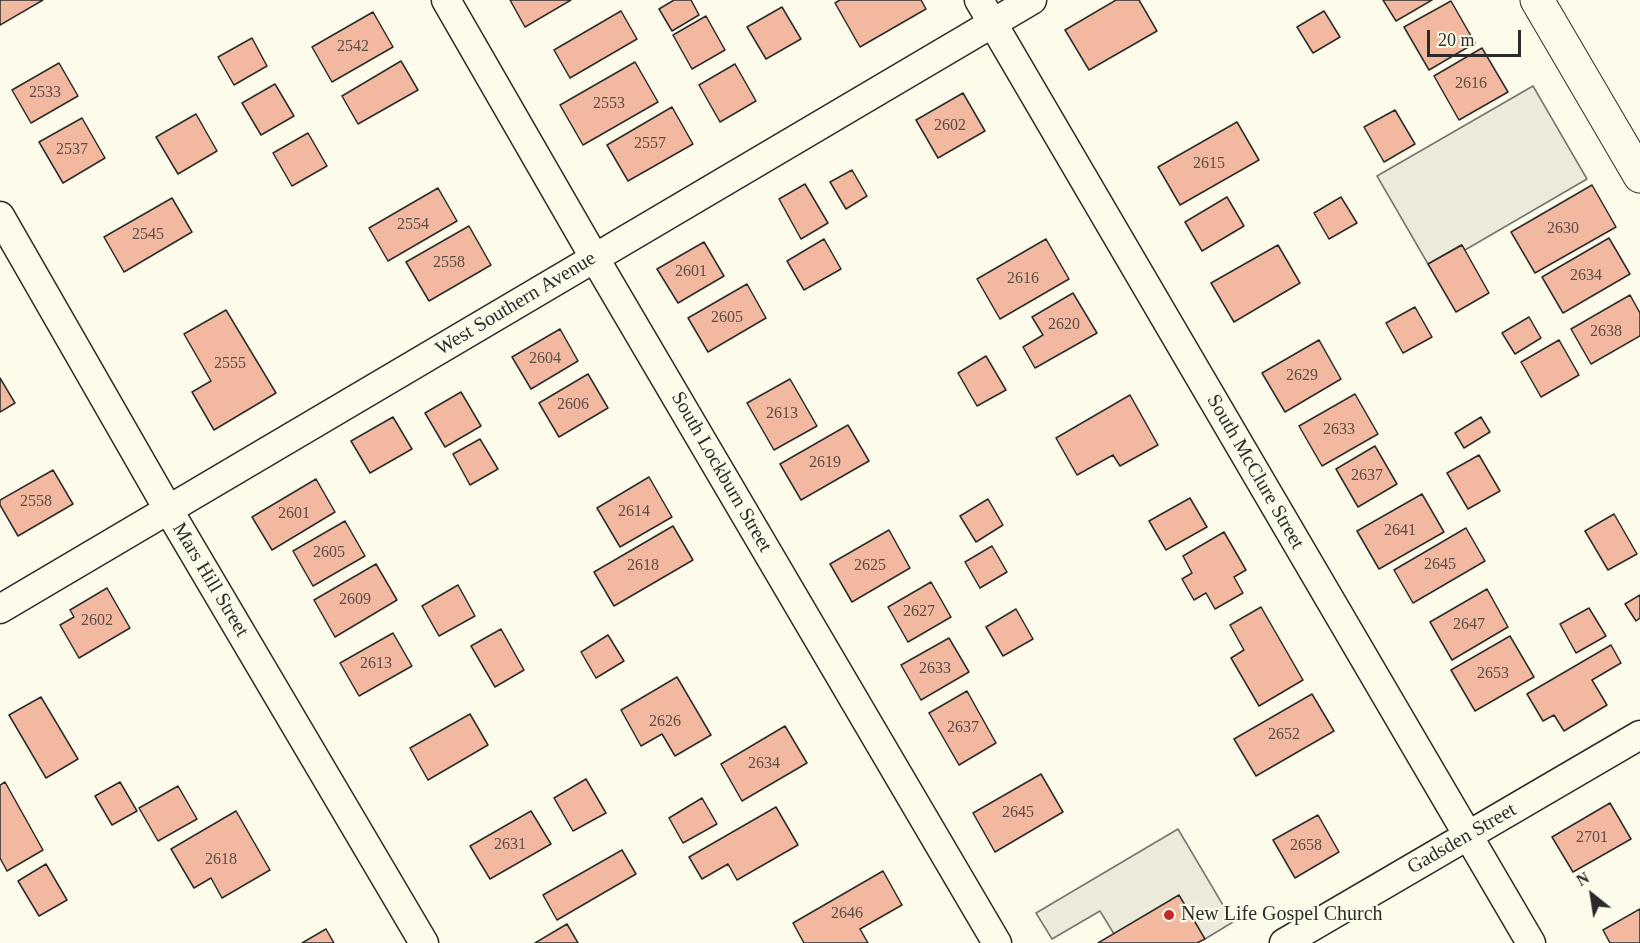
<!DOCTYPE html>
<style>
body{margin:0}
#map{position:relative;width:1640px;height:943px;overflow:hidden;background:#fdfbea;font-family:"Times New Roman",serif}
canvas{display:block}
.north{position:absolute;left:1562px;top:865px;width:60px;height:60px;-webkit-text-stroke:4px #fdfbea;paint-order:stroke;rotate:330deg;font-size:16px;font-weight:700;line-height:24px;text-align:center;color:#2b2b2b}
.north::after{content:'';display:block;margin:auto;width:21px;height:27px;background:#2b2b2b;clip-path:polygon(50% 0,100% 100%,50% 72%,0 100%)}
.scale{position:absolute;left:1427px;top:30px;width:94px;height:27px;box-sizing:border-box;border:3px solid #2b2b2b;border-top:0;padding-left:8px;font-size:18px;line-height:21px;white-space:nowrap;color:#2b2b2b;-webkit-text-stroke:4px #fdfbea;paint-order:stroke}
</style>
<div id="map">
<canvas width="1640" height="943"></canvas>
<div class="north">N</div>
<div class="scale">20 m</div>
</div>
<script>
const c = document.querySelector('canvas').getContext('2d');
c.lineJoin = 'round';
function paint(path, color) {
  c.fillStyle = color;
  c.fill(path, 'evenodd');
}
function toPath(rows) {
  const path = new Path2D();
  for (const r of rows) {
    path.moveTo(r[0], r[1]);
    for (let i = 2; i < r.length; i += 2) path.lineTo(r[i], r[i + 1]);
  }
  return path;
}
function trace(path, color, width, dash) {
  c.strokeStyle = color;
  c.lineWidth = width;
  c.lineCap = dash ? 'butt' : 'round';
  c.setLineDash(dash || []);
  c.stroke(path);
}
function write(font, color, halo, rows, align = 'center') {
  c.font = font + ' "Times New Roman",serif';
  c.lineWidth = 4.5;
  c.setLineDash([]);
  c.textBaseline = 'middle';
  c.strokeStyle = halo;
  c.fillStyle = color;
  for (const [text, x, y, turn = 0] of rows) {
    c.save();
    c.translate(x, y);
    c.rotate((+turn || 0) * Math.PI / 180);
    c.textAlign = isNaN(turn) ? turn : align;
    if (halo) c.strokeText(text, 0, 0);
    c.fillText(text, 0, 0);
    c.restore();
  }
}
const parking = toPath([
 [1533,86,1587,179,1465,250,1461,245,1428,264,1377,176,1533,86],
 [1178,829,1233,922,1205,939,1114,934,1100,911,1052,939,1036,913,1178,829]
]);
paint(parking, '#eceadb');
trace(parking, '#74746e', 1.5);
const building = toPath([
 [0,0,43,0,0,25,0,0],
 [510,0,571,0,525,27,510,0],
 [674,0,691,0,699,15,672,31,659,9,674,0],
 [840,0,921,0,926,9,860,47,835,3,840,0],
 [1116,0,1139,0,1157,31,1089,70,1065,30,1116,0],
 [1383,0,1432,0,1396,21,1383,0],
 [1451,1,1475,43,1429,70,1404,27,1451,1],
 [782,7,801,39,766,59,747,27,782,7],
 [621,11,637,39,570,78,554,50,621,11],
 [1324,11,1340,37,1313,53,1297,27,1324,11],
 [373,12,393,47,332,82,312,47,373,12],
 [706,16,725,50,692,69,673,35,706,16],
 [252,38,267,66,234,85,218,57,252,38],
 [1482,48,1508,92,1459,120,1434,76,1482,48],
 [401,61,418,90,358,124,342,96,401,61],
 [635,62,658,102,583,145,560,105,635,62],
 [59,63,78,96,31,123,12,90,59,63],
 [735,64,756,101,720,122,699,85,735,64],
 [275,84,294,116,261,135,242,103,275,84],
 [963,93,985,131,938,158,916,120,963,93],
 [672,107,693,144,628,181,607,145,672,107],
 [1395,110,1415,144,1384,162,1364,127,1395,110],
 [196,114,217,151,178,174,156,137,196,114],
 [82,118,105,158,63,183,39,142,82,118],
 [1237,122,1259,160,1180,205,1158,167,1237,122],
 [308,133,327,166,292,186,273,153,308,133],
 [852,170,867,196,846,209,830,182,852,170],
 [805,184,828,223,801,239,779,199,805,184],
 [1592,185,1616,227,1535,273,1511,232,1592,185],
 [438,188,457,221,388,261,369,228,438,188],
 [1227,197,1244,226,1202,251,1185,222,1227,197],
 [1341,197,1357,223,1329,239,1314,213,1341,197],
 [172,198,192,232,124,272,104,237,172,198],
 [469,226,491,265,429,301,406,262,469,226],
 [1609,238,1630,274,1563,313,1542,277,1609,238],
 [824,239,841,269,804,290,787,261,824,239],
 [1046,239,1069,279,1000,319,977,279,1046,239],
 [704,242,724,276,678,303,657,269,704,242],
 [1278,245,1300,283,1234,322,1211,283,1278,245],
 [1462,245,1489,293,1456,312,1428,264,1462,245],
 [747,284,766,318,708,352,688,318,747,284],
 [1073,293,1097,333,1035,368,1023,347,1043,335,1032,317,1073,293],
 [1630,295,1640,313,1640,336,1591,364,1571,329,1630,295],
 [1415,307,1432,337,1403,353,1386,323,1415,307],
 [226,310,276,393,214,430,192,392,211,381,184,334,226,310],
 [1529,317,1541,338,1515,354,1502,333,1529,317],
 [560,329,578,361,531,389,512,357,560,329],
 [1319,340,1341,379,1285,412,1262,373,1319,340],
 [1559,340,1579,375,1541,397,1521,362,1559,340],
 [986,356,1006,390,977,406,958,373,986,356],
 [588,374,608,408,559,437,539,403,588,374],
 [0,378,15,403,0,412,0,378],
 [790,379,817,426,774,450,747,403,790,379],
 [461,392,481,426,445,447,425,413,461,392],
 [1355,394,1378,434,1322,466,1299,426,1355,394],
 [1130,395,1158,445,1120,466,1113,455,1077,475,1056,438,1130,395],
 [393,417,412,449,370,473,351,441,393,417],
 [1481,417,1490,432,1464,448,1455,433,1481,417],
 [848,425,869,461,801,500,780,464,848,425],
 [480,439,498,469,470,485,453,454,480,439],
 [1375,446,1397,484,1358,507,1336,469,1375,446],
 [1479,455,1500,491,1468,509,1447,473,1479,455],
 [53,470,73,504,18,536,0,505,0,500,53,470],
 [649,477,672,517,620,547,597,508,649,477],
 [316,479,335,512,272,550,252,517,316,479],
 [1422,494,1444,532,1379,569,1357,531,1422,494],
 [1190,498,1207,527,1166,550,1149,521,1190,498],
 [988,499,1003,525,976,542,960,516,988,499],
 [1614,514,1637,554,1608,570,1585,531,1614,514],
 [345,521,365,556,313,586,293,551,345,521],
 [673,526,693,560,614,606,594,572,673,526],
 [1466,528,1485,561,1413,603,1394,570,1466,528],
 [889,530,910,568,852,602,830,564,889,530],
 [1224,532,1246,570,1234,577,1243,593,1215,609,1206,593,1194,600,1182,579,1192,573,1183,556,1224,532],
 [992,546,1007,572,980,588,965,562,992,546],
 [376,564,397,600,335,637,314,600,376,564],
 [931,582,951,617,908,642,888,607,931,582],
 [458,585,475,616,439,636,422,606,458,585],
 [107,588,130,628,79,658,60,625,74,617,70,610,107,588],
 [1487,589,1508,627,1452,660,1430,622,1487,589],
 [1640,595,1640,618,1636,621,1625,604,1640,595],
 [1261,607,1303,680,1259,706,1231,658,1244,650,1230,625,1261,607],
 [1589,608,1606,636,1576,653,1560,624,1589,608],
 [1016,609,1033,639,1003,656,986,627,1016,609],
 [501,629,524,670,495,687,471,646,501,629],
 [393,633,412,666,359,696,340,663,393,633],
 [608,635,624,661,596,678,581,652,608,635],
 [1510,636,1534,677,1475,711,1451,670,1510,636],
 [949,638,969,672,921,700,901,665,949,638],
 [1611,645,1621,663,1592,680,1607,705,1564,731,1554,715,1543,721,1527,694,1611,645],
 [677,677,711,735,675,756,662,734,641,746,621,710,677,677],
 [967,691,996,743,959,765,929,713,967,691],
 [1312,694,1334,731,1256,776,1234,739,1312,694],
 [41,697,78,759,46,778,9,715,41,697],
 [470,714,488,745,428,780,410,748,470,714],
 [785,726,807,763,742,801,721,764,785,726],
 [1041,774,1063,812,995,852,973,813,1041,774],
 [586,779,606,813,573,831,554,798,586,779],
 [5,782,43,850,7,871,0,858,0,785,5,782],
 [120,782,137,811,112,825,95,796,120,782],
 [178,786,197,819,158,841,139,808,178,786],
 [702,798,717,824,683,843,669,818,702,798],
 [1610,803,1631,839,1573,872,1552,837,1610,803],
 [776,807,798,845,737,880,728,864,702,879,689,857,776,807],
 [236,811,270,870,222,898,211,878,194,888,171,849,236,811],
 [531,811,551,844,490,879,470,846,531,811],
 [1318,815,1339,852,1295,878,1273,840,1318,815],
 [622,850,636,874,557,920,543,895,622,850],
 [46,864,67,900,39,916,18,881,46,864],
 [883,871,902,905,860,929,868,943,804,943,793,923,883,871],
 [1179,895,1205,939,1197,943,1098,943,1179,895],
 [1640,909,1640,943,1610,943,1603,930,1640,909],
 [567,924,578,943,535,943,567,924],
 [326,929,334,943,302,943,326,929]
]);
paint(building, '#f2b8a0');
trace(building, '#2b2b2b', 1.5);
const street = toPath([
 [446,0,594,257,997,943],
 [979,0,1531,943],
 [0,216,168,509,424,943],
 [0,609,1032,0],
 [1284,943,1640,735]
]);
const primary = toPath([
 [1537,0,1640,176]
]);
trace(street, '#2b2b2b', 31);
trace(primary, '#2b2b2b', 35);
trace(street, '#fdfbea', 28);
trace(primary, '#fdfbea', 33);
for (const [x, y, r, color] of [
 [1169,915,6,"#c62828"]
]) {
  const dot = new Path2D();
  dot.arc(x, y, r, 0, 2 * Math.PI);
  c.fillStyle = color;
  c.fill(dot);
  trace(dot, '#fdfbea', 2);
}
write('16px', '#5d4e48', null, [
 ["2542",353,47],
 ["2616",1471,84],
 ["2533",45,93],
 ["2553",609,104],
 ["2602",950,126],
 ["2557",650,144],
 ["2537",72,150],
 ["2615",1209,164],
 ["2554",413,225],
 ["2630",1563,229],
 ["2545",148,235],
 ["2558",449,263],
 ["2601",691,272],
 ["2634",1586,276],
 ["2616",1023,279],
 ["2605",727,318],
 ["2620",1064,325],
 ["2638",1606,332],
 ["2604",545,359],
 ["2555",230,364],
 ["2629",1302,376],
 ["2606",573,405],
 ["2613",782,414],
 ["2633",1339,430],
 ["2619",825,463],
 ["2637",1367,476],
 ["2558",36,502],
 ["2614",634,512],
 ["2601",294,514],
 ["2641",1400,531],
 ["2605",329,553],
 ["2645",1440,565],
 ["2618",643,566],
 ["2625",870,566],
 ["2609",355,600],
 ["2627",919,612],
 ["2602",97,621],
 ["2647",1469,625],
 ["2613",376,664],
 ["2633",935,669],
 ["2653",1493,674],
 ["2626",665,722],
 ["2637",963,728],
 ["2652",1284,735],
 ["2634",764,764],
 ["2645",1018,813],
 ["2701",1592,838],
 ["2631",510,845],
 ["2658",1306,846],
 ["2618",221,860],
 ["2646",847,914]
]);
write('20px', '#2b2b2b', '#fdfbea', [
 ["West Southern Avenue",516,304,-31],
 ["South Lockburn Street",721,472,60],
 ["South McClure Street",1255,472,60],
 ["Mars Hill Street",210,580,59],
 ["Gadsden Street",1462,839,-30]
]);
write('20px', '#2b2b2b', '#fdfbea', [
 ["New Life Gospel Church",1181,915]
], 'left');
</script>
